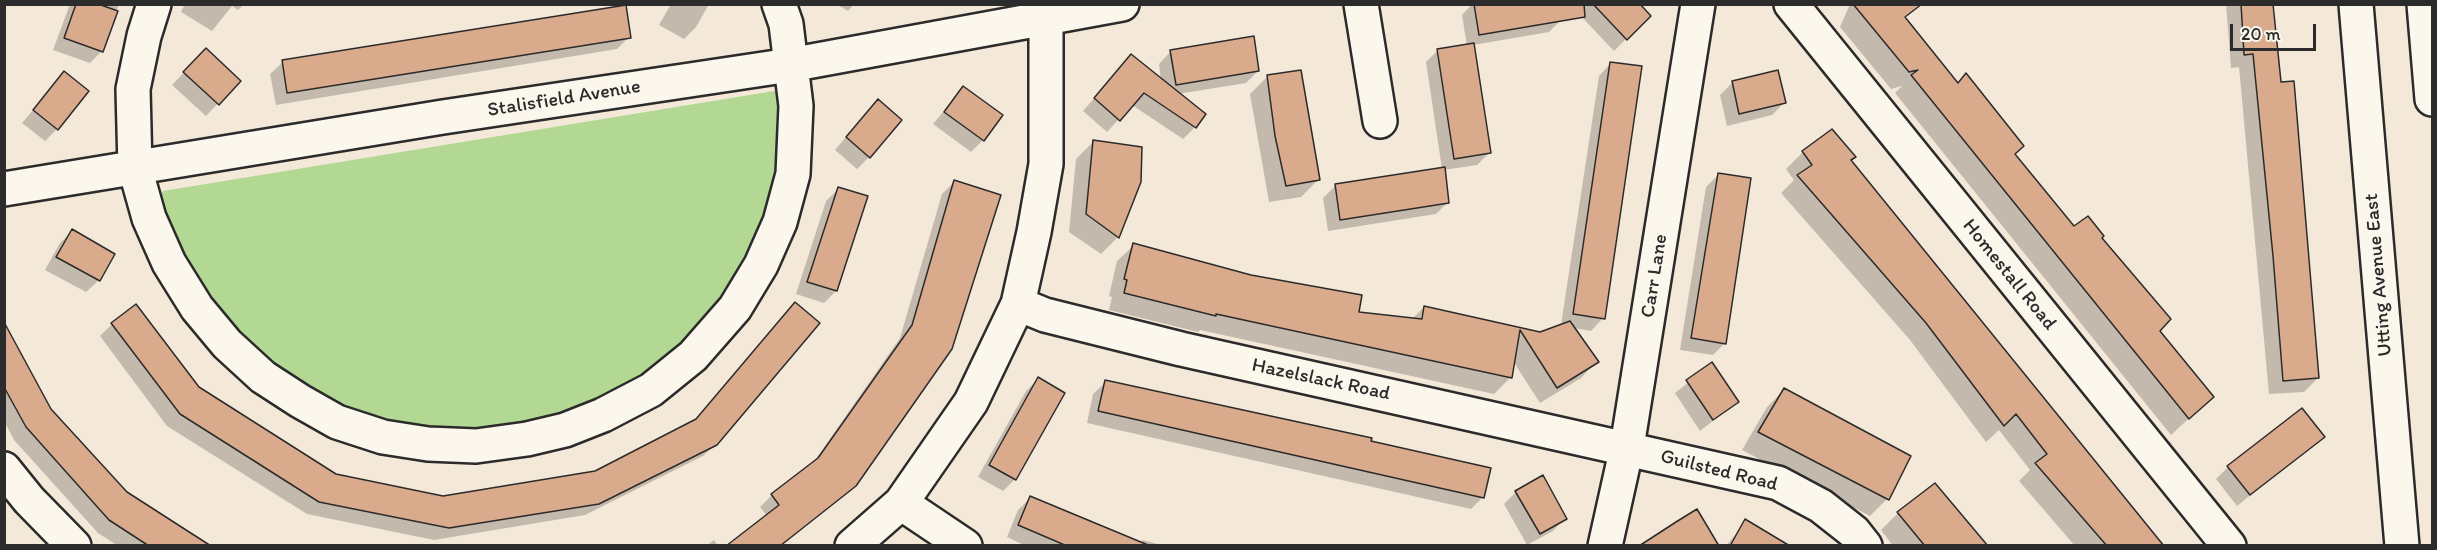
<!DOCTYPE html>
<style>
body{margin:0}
#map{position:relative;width:2437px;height:550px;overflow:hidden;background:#f4e8d9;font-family:Itim,sans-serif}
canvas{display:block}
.frame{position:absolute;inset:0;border:6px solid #2b2b2b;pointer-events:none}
.scale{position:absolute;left:2230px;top:24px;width:86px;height:27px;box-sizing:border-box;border:3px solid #2b2b2b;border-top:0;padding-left:8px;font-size:18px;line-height:21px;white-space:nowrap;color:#2b2b2b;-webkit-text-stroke:4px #fbf7ec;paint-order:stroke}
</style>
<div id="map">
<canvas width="2437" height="550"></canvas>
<div class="frame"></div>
<div class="scale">20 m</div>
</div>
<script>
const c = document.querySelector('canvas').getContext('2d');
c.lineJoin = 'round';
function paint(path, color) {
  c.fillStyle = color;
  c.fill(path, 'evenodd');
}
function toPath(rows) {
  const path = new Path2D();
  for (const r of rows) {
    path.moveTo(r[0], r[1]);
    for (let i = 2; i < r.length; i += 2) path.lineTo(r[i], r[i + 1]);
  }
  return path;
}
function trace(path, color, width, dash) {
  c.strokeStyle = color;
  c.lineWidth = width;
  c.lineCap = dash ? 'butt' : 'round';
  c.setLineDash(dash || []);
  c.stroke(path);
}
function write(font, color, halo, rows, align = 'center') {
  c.font = font + ' Itim,sans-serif';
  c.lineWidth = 4.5;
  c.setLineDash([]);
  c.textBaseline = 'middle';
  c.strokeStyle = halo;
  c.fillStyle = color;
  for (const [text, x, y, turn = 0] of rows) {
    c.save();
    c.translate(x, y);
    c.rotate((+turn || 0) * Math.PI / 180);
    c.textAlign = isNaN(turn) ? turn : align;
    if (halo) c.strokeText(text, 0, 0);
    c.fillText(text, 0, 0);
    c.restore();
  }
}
paint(toPath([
 [774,91,782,95,785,116,774,203,736,285,671,360,587,409,506,432,419,431,339,407,274,371,194,283,158,203,163,191]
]), '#b2d894');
paint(toPath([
 [70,4,119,4,102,51,90,63,53,50],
 [185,4,244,4,238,10,232,6,212,31,181,12],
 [671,4,709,4,696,27,684,39,659,25],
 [836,4,854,4,848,11],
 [1472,4,1558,4,1561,20,1549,32,1473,45,1489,153,1477,165,1443,170,1448,202,1436,214,1328,231,1323,198,1335,186,1442,169,1426,62,1438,50,1467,46,1462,15],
 [1584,4,1638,4,1649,16,1614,51,1577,12],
 [1850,4,1895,4,1903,18,1957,83,1965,75,2013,154,2074,228,2100,238,2158,331,2212,397,2171,435,1895,93,1902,86,1891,89,1840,27],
 [2226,4,2272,4,2318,378,2304,392,2269,394,2239,67,2231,68],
 [629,37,617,49,276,105,270,74,283,62],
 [1171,51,1258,71,1246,83,1178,94,1195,127,1183,139,1132,105,1107,132,1083,111,1131,56,1161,81,1159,64],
 [194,62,239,81,206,116,172,85],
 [1611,63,1603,318,1591,331,1573,328,1597,361,1581,378,1540,403,1513,361,1511,377,1494,394,1200,330,1198,332,1109,310,1112,297,1109,296,1117,261,1134,245,1357,314,1412,319,1424,307,1540,333,1561,325,1599,76],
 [1777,72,1784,103,1772,115,1727,126,1720,95,1732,83],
 [64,73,57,129,45,141,22,123],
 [1267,77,1318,180,1301,197,1269,202,1250,94],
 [963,88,983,140,971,152,933,124],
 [866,113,869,157,857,169,835,150],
 [1093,142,1140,182,1117,238,1101,254,1069,232,1076,159],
 [1803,152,1854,157,1850,161,2165,546,2075,546,2019,481,2030,470,1999,430,1986,442,1910,340,1781,193,1794,180,1786,169],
 [1719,174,1725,343,1713,355,1680,350,1706,187],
 [954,182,999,196,856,484,781,546,728,546,767,516,760,507,772,495,811,466,900,338,942,194],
 [839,188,866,197,836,291,824,303,796,294,826,201],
 [72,231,113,254,99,280,86,292,45,270,60,243],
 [795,304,716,444,703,456,585,515,434,540,307,514,167,426,100,336,112,324,198,389,336,475,443,497,595,472,693,422],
 [4,324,50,410,126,493,208,546,118,546,98,533,14,440,4,421],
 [1712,364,1737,402,1700,431,1675,393],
 [1038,379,1015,479,1003,491,978,477,1026,391],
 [1106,382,1370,442,1483,497,1471,509,1087,423,1093,394],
 [1784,390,1887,499,1870,516,1742,450,1767,407],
 [2323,437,2237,506,2216,479,2228,467],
 [1935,485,1984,546,1893,546,1881,530,1898,513],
 [1516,492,1565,518,1553,531,1527,545,1504,504],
 [1030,498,1139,543,1143,540,1164,546,1026,546,1007,537,1018,510],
 [1746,521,1787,546,1726,546],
 [714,540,718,546,706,546]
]), '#0003');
const building = toPath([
 [76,4,98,4,118,11,103,52,64,38,76,4],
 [1474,4,1584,4,1585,17,1479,35,1474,4],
 [1593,4,1640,4,1651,16,1627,40,1593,4],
 [1853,4,1922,4,1905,17,1958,83,1966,73,2024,146,2015,154,2074,226,2088,216,2104,236,2102,238,2171,319,2160,331,2214,397,2189,419,1911,75,1918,70,1909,72,1853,4],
 [2241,4,2273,4,2281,82,2294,81,2319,378,2283,381,2273,256,2253,54,2244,55,2241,4],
 [626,5,631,38,287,93,282,60,626,5],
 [1254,36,1259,71,1176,85,1170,50,1254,36],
 [1474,43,1491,153,1454,159,1437,49,1474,43],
 [206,48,241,81,219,105,183,72,206,48],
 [1131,54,1206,114,1196,128,1144,93,1120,121,1094,98,1131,54],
 [1610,62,1642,66,1605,319,1573,314,1610,62],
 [1301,70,1320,180,1286,186,1275,136,1267,75,1301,70],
 [1778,70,1786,103,1739,114,1732,81,1778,70],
 [64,71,89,91,58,130,33,110,64,71],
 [963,86,1003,115,984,141,944,112,963,86],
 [878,99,902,120,870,158,846,137,878,99],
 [1832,129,1856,157,1851,160,2164,546,2107,546,2035,463,2047,454,2016,414,2004,426,1926,323,1797,175,1812,165,1802,151,1832,129],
 [1093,140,1142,147,1141,182,1119,238,1086,214,1093,140],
 [1445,167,1449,203,1340,220,1335,184,1445,167],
 [1718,173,1751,178,1726,344,1691,338,1718,173],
 [954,180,1001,195,952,349,856,486,780,546,726,546,779,505,771,494,818,458,912,325,954,180],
 [838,187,868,196,837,291,807,282,838,187],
 [72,229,115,254,100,281,56,257,72,229],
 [1133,243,1251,275,1362,295,1359,312,1422,319,1424,306,1540,332,1570,321,1599,362,1557,388,1520,330,1512,378,1216,314,1216,316,1124,293,1127,280,1124,279,1133,243],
 [795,302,820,323,717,445,599,504,449,528,319,502,180,414,111,323,136,304,199,387,336,474,443,496,595,471,696,419,795,302],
 [4,322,51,409,127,492,211,546,149,546,109,520,26,427,4,387,4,322],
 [1712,362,1739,402,1713,420,1686,380,1712,362],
 [1038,377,1065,393,1016,480,989,465,1038,377],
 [1105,380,1372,438,1371,441,1491,468,1484,498,1098,411,1105,380],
 [1784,388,1911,456,1889,500,1758,432,1784,388],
 [2302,408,2325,437,2250,495,2227,466,2302,408],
 [1543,475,1567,519,1540,534,1515,491,1543,475],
 [1935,483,1988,546,1925,546,1897,512,1935,483],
 [1030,496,1148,545,1148,546,1067,546,1018,525,1030,496],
 [1697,509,1719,546,1639,546,1676,522,1697,509],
 [1745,519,1790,546,1730,546,1745,519]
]);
paint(building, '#daaa8c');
trace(building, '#2b2b2b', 1.5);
const minor = toPath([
 [154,4,144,36,133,89,135,168,149,218,169,263,197,308,227,344,263,377,300,401,337,422,383,437,428,444,476,446,527,439,565,430,603,415,651,390,693,356,735,308,761,265,780,222,793,174,796,106,786,24,779,4],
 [1361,4,1380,121],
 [1791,4,2229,546],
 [2356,4,2402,546],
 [2424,4,2432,99],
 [4,189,443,117,790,65,1122,4],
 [1018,304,1045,315,1181,349,1778,483,1821,506,1854,532,1865,546],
 [4,469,29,500,74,546],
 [901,503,965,546],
 [852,546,901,503,971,402,1018,304,1034,232,1046,164,1046,19,1041,4],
 [1605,546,1627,447,1698,4]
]);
trace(minor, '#2b2b2b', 38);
trace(minor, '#fbf7ec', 33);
write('20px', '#2b2b2b', '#fbf7ec', [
 ["Stalisfield Avenue",564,99,-9],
 ["Homestall Road",2009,275,51],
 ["Utting Avenue East",2379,275,-95],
 ["Carr Lane",1655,276,-81],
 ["Hazelslack Road",1321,380,12],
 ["Guilsted Road",1719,471,14]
]);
</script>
